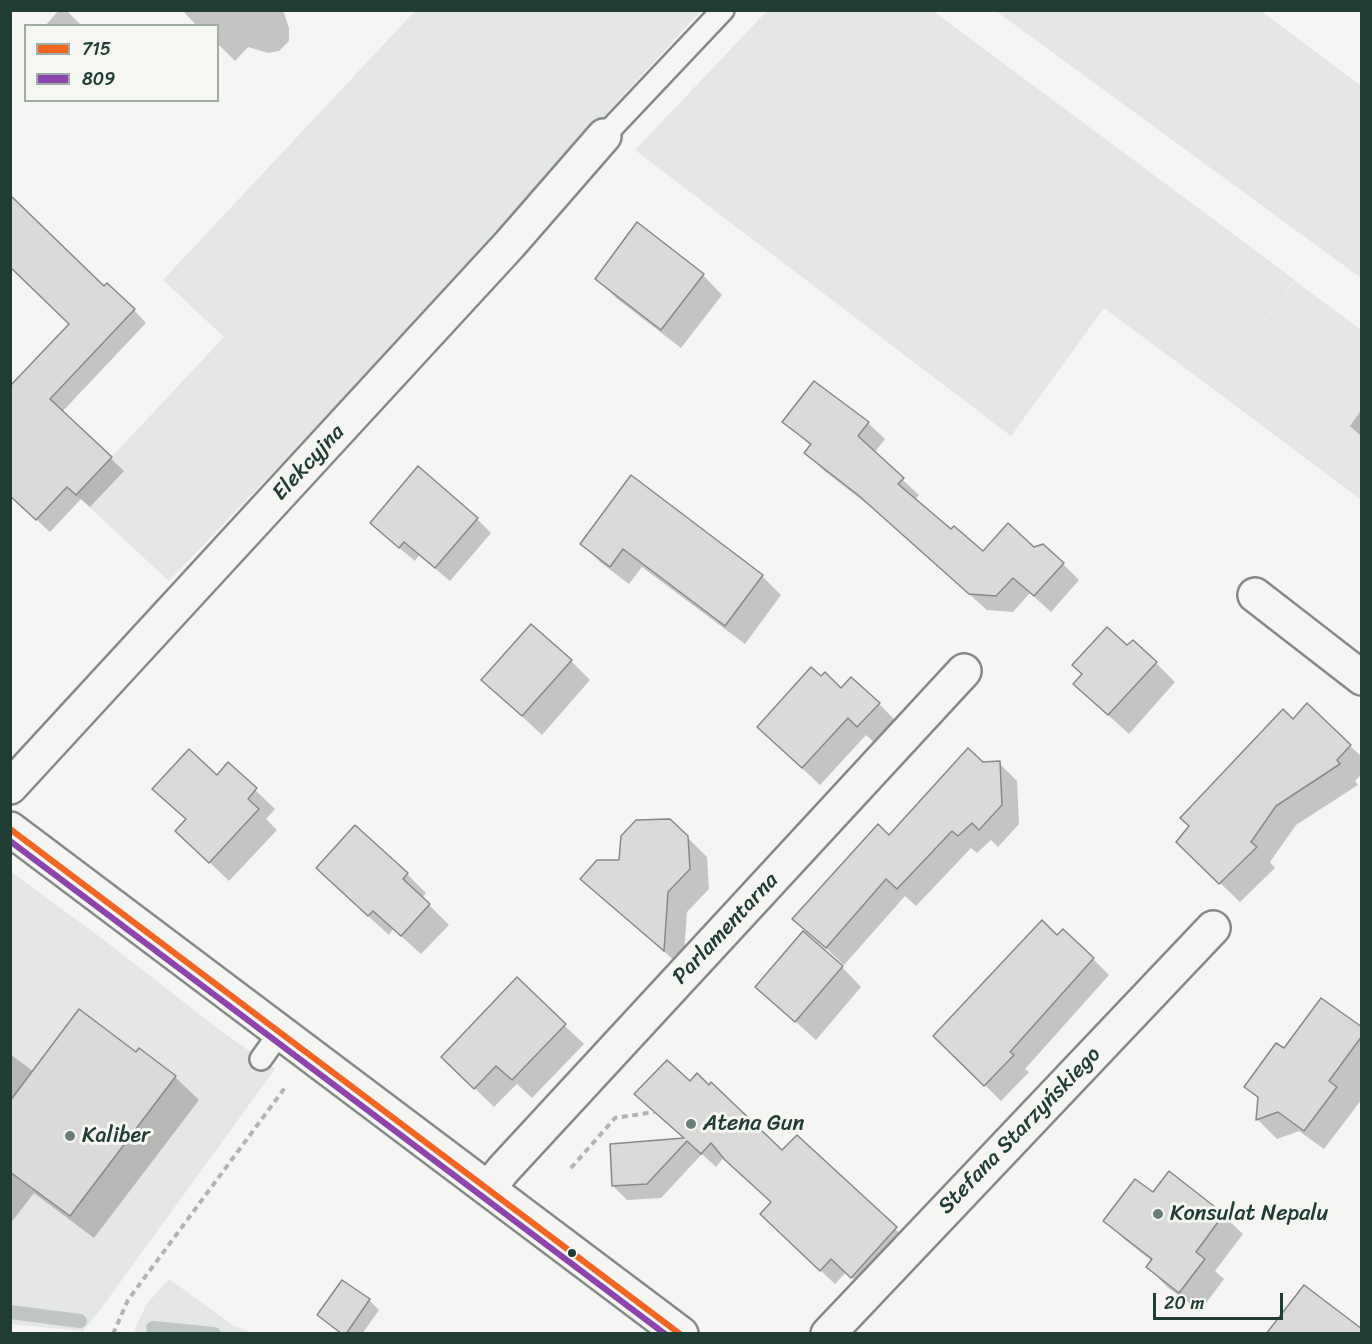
<!DOCTYPE html>
<meta charset="utf-8">
<style>
body{margin:0}
#map{position:relative;width:1372px;height:1344px;overflow:hidden;background:#f5f5f3;font-family:Sriracha,sans-serif}
canvas{display:block}
.frame{position:absolute;inset:0;border:12px solid #1f3d34;pointer-events:none}
.legend{position:absolute;left:24px;top:24px;width:195px;height:78px;box-sizing:border-box;background:#f6f6f2;border:2px solid #a0aca6;margin:0;padding:8px 10px;list-style:none;font-size:18px;color:#1f3d34}
.legend li{display:flex;align-items:center;gap:12px;height:30px}
.legend b{width:30px;border:2px solid #a0aca6}
.scale{position:absolute;left:1153px;top:1293px;width:130px;height:27px;box-sizing:border-box;border:3px solid #1f3d34;border-top:0;padding-left:8px;font-size:18px;line-height:21px;white-space:nowrap;color:#1f3d34;-webkit-text-stroke:4px #f6f6f2;paint-order:stroke}
</style>
<div id="map">
<canvas width="1372" height="1344"></canvas>
<div class="frame"></div>
<ul class="legend">
<li><b style="height:8px;background:#f26522"></b>715</li>
<li><b style="height:8px;background:#8e44ad"></b>809</li>
</ul>
<div class="scale">20 m</div>
</div>
<script>
const c = document.querySelector('canvas').getContext('2d');
c.lineJoin = 'round';
function paint(path, color) {
  c.fillStyle = color;
  c.fill(path, 'evenodd');
}
function toPath(rows) {
  const path = new Path2D();
  for (const r of rows) {
    path.moveTo(r[0], r[1]);
    for (let i = 2; i < r.length; i += 2) path.lineTo(r[i], r[i + 1]);
  }
  return path;
}
function trace(path, color, width, dash) {
  c.strokeStyle = color;
  c.lineWidth = width;
  c.lineCap = dash ? 'butt' : 'round';
  c.setLineDash(dash || []);
  c.stroke(path);
}
function write(font, color, halo, rows, align = 'center') {
  c.font = font + ' Sriracha,sans-serif';
  c.lineWidth = 6;
  c.setLineDash([]);
  c.textBaseline = 'middle';
  c.strokeStyle = halo;
  c.fillStyle = color;
  for (const [text, x, y, turn = 0] of rows) {
    c.save();
    c.translate(x, y);
    c.rotate((+turn || 0) * Math.PI / 180);
    c.textAlign = isNaN(turn) ? turn : align;
    if (halo) c.strokeText(text, 0, 0);
    c.fillText(text, 0, 0);
    c.restore();
  }
}
paint(toPath([
 [1295,281,1361,330,1361,500,1213,389],
 [10,871,104,940,221,1031,275,1069,100,1310,11,1297]
]), '#e5e7e4');
paint(toPath([
 [415,11,701,11,498,231,465,271,169,581,76,495,224,337,163,280],
 [767,11,933,11,1295,280,1213,389,1104,308,1011,436,635,150],
 [996,11,1261,11,1361,86,1361,278],
 [169,1279,234,1326,253,1333,133,1333,146,1305],
 [10,1297,11,1297,100,1310,83,1331,85,1333,81,1333,82,1331,11,1324]
]), '#e4e7e3');
paint(toPath([
 [59,10,66,10,82,26,45,26],
 [182,10,283,10,289,28,289,41,279,51,268,53,248,47,235,61,218,44,218,26,197,26],
 [703,275,722,295,681,348,616,298,597,279],
 [134,310,146,323,62,412,124,471,90,507,81,499,50,532,10,495,10,388],
 [1362,409,1362,437,1350,426],
 [784,422,868,423,885,439,874,453,919,495,915,500,951,531,983,553,1034,548,1063,564,1079,580,1051,612,1030,593,1013,612,987,610,876,511,823,470,806,453,811,446],
 [631,478,762,576,781,595,745,644,642,567,629,584,600,562,582,544],
 [477,519,491,533,450,581,419,555,415,561,386,537],
 [1127,647,1156,663,1175,682,1129,734,1095,703],
 [571,661,590,680,542,735,483,680],
 [821,679,841,691,879,704,896,721,876,744,866,735,820,785,776,744],
 [1293,721,1350,746,1362,757,1362,774,1355,781,1358,785,1296,825,1270,862,1275,868,1240,902,1197,861],
 [999,763,1017,781,1019,824,998,847,991,840,977,853,971,848,916,906,905,896,844,965,795,919,889,837,982,764],
 [218,777,255,790,275,809,266,819,277,830,229,881,197,850,187,820,174,808],
 [687,837,707,857,709,889,687,912,683,968,602,898,582,879,620,862],
 [407,874,426,893,422,898,449,925,421,954,393,929,389,935,337,888],
 [1057,937,1093,959,1109,975,1025,1069,1029,1072,1001,1101,935,1036],
 [842,967,861,987,816,1040,757,987],
 [564,1025,584,1044,532,1098,517,1084,494,1107,443,1057],
 [1362,1029,1362,1099,1324,1149,1299,1131,1277,1139,1258,1120,1259,1100,1246,1086,1284,1050],
 [10,1054,34,1072,136,1054,175,1077,199,1100,94,1238,34,1193,10,1224],
 [691,1083,782,1152,797,1137,910,1243,866,1291,846,1272,835,1284,776,1228,772,1203,724,1157,716,1167,702,1154,661,1198,627,1200,613,1186,686,1140],
 [1223,1215,1243,1234,1215,1271,1224,1279,1200,1311,1167,1287,1148,1267,1152,1261,1125,1240,1105,1220],
 [342,1282,369,1300,379,1310,362,1334,341,1334,319,1315]
]), '#0003');
trace(toPath([
 [10,1312,80,1321],
 [153,1328,214,1334]
]), '#c0c7c3', 14);
const building = toPath([
 [10,195,104,286,107,283,135,309,50,399,112,457,76,495,67,487,36,520,10,496,10,386,69,324,10,267,10,195],
 [637,222,704,274,661,330,595,279,637,222],
 [814,381,869,422,858,436,904,478,898,484,951,529,954,526,983,551,1008,523,1034,547,1043,544,1064,563,1034,596,1013,578,996,596,969,594,858,495,804,453,811,444,782,422,814,381],
 [418,466,478,518,435,568,404,542,399,548,370,523,418,466],
 [631,475,763,575,725,626,623,549,610,567,580,544,631,475],
 [531,624,572,660,522,716,481,680,531,624],
 [1107,627,1127,645,1133,640,1157,662,1108,715,1073,684,1082,674,1072,665,1107,627],
 [811,667,821,676,825,672,841,688,851,677,880,703,857,727,848,718,802,768,757,727,811,667],
 [1307,703,1351,745,1337,760,1340,764,1276,806,1251,842,1257,847,1219,884,1176,842,1189,826,1180,818,1283,709,1293,719,1307,703],
 [968,748,983,762,1000,761,1002,805,979,830,972,823,958,836,952,831,897,889,886,879,826,948,792,919,878,824,889,835,968,748],
 [189,749,217,775,228,762,257,788,248,799,259,809,209,863,175,831,186,819,152,789,189,749],
 [670,819,688,836,690,869,668,892,664,951,580,879,597,860,619,860,621,836,636,820,670,819],
 [355,825,408,873,403,879,430,904,401,936,373,911,368,916,316,868,355,825],
 [1042,920,1057,935,1063,929,1094,958,1010,1052,1014,1055,984,1086,933,1036,1042,920],
 [803,931,843,966,795,1022,755,987,803,931],
 [517,977,566,1024,512,1080,496,1066,474,1089,441,1057,517,977],
 [1321,998,1362,1027,1362,1036,1329,1081,1337,1087,1304,1131,1278,1112,1256,1120,1258,1097,1244,1087,1276,1043,1284,1048,1321,998],
 [79,1009,136,1052,139,1048,176,1076,70,1216,10,1172,10,1101,79,1009],
 [667,1060,690,1081,697,1073,709,1085,711,1082,782,1150,797,1135,897,1227,851,1278,831,1259,820,1271,760,1214,771,1202,725,1160,711,1143,701,1154,687,1141,647,1184,612,1186,610,1144,684,1138,634,1094,667,1060],
 [1169,1171,1224,1214,1196,1252,1205,1259,1179,1293,1146,1267,1152,1259,1103,1221,1135,1179,1153,1192,1169,1171],
 [342,1280,370,1299,346,1334,342,1334,317,1315,342,1280],
 [1304,1285,1362,1329,1362,1334,1266,1334,1304,1285]
]);
paint(building, '#dadbd9');
trace(building, '#858a88', 1.5);
const service = toPath([
 [604,136,723,10],
 [261,1059,281,1031]
]);
const minor = toPath([
 [1255,595,1362,678],
 [10,787,510,244,604,136],
 [489,1188,503,1170,964,671],
 [828,1334,1213,928]
]);
const tertiary = toPath([
 [10,829,681,1334]
]);
trace(service, '#858a88', 26);
trace(minor, '#858a88', 38);
trace(tertiary, '#858a88', 38);
trace(toPath([
 [571,1168,615,1118,654,1112],
 [113,1334,128,1300,287,1085]
]), '#b0b4b2', 4, [6, 4.5]);
trace(service, '#f5f5f3', 21);
trace(minor, '#f5f5f3', 33);
trace(tertiary, '#f5f5f3', 33);
trace(toPath([
 [10,829,680,1334]
]), '#f26522', 6);
trace(toPath([
 [10,841,665,1334]
]), '#8e44ad', 6);
for (const [x, y, r, color] of [
 [691,1124,6,"#6a7d77"],
 [70,1136,6,"#6a7d77"],
 [1158,1214,6,"#6a7d77"],
 [572,1253,5,"#1f3d34"]
]) {
  const dot = new Path2D();
  dot.arc(x, y, r, 0, 2 * Math.PI);
  c.fillStyle = color;
  c.fill(dot);
  trace(dot, '#f6f6f2', 2);
}
write('22px', '#1f3d34', '#f6f6f2', [
 ["Elekcyjna",309,463,-47],
 ["Parlamentarna",726,929,-47],
 ["Stefana Starzyńskiego",1020,1131,-46]
]);
write('22px', '#1f3d34', '#f6f6f2', [
 ["Atena Gun",703,1124],
 ["Kaliber",82,1136],
 ["Konsulat Nepalu",1170,1214]
], 'left');
</script>
